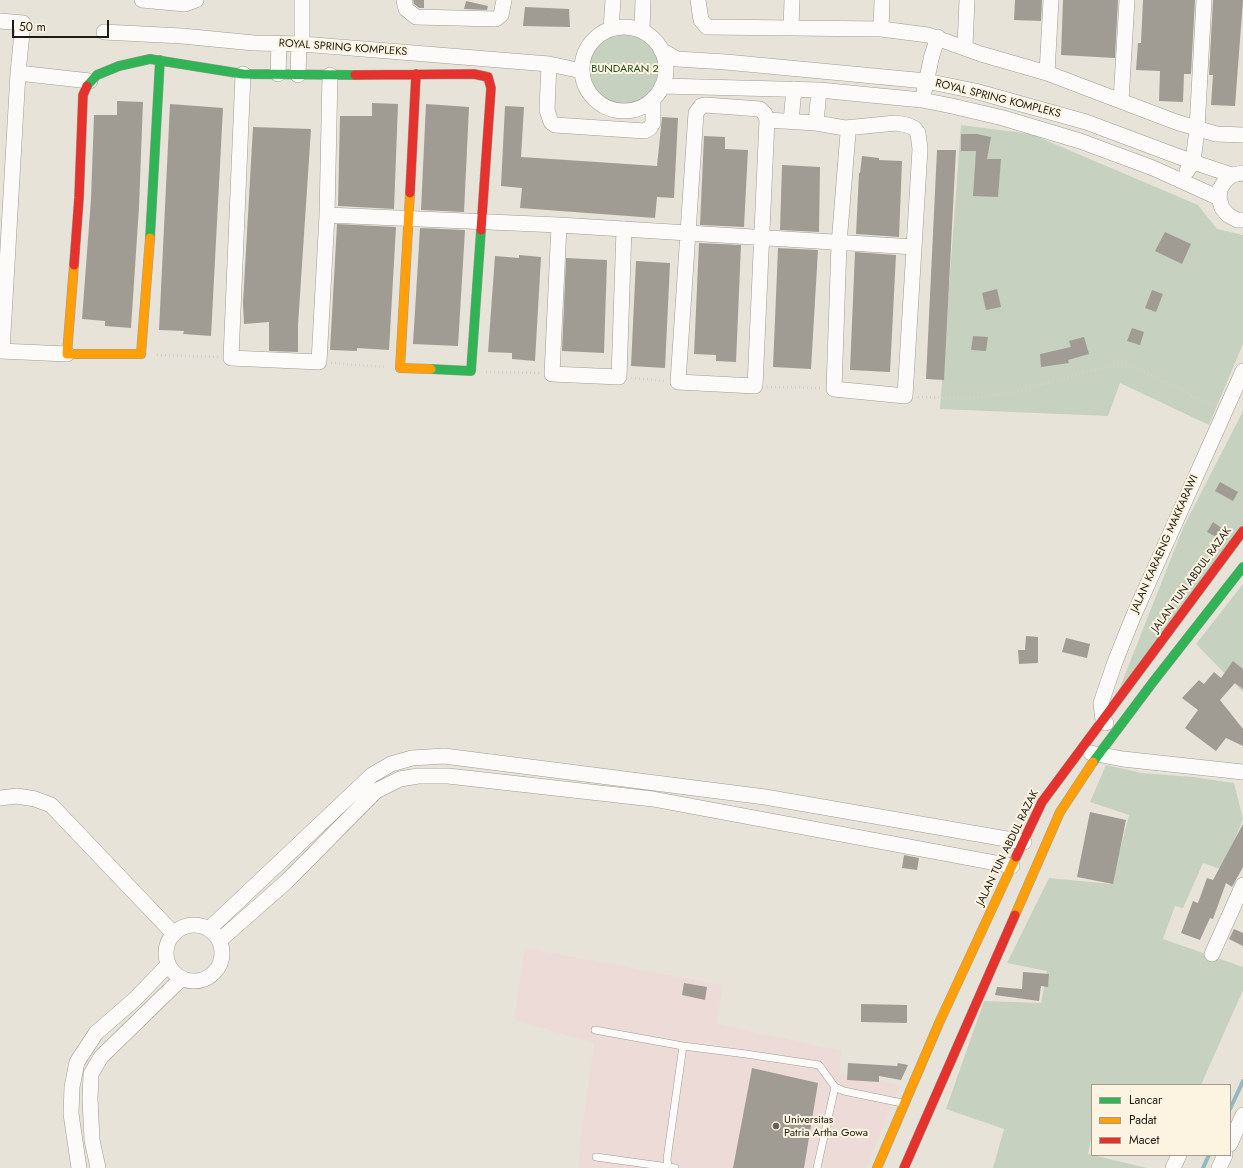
<!DOCTYPE html>
<style>
body{margin:0}
#map{position:relative;width:1243px;height:1168px;overflow:hidden;background:#e8e3d9;font-family:Jost,sans-serif}
canvas{display:block}
.legend{position:absolute;left:1091px;top:1084px;width:140px;height:72px;box-sizing:border-box;background:#fcf3e0;border:1px solid #a49d8f;margin:0;padding:5px 7px;list-style:none;font-size:12px;color:#1f1c15}
.legend li{display:flex;align-items:center;gap:8px;height:20px}
.legend b{width:20px;border:1px solid #a49d8f}
.scale{position:absolute;left:12px;top:20px;width:97px;height:18px;box-sizing:border-box;border:2px solid #1f1c15;border-top:0;padding-left:5px;font-size:12px;line-height:14px;white-space:nowrap;color:#1f1c15;-webkit-text-stroke:3px #fcf3e0;paint-order:stroke}
</style>
<div id="map">
<canvas width="1243" height="1168"></canvas>
<ul class="legend">
<li><b style="height:5px;background:#30b455"></b>Lancar</li>
<li><b style="height:5px;background:#ff9f0a"></b>Padat</li>
<li><b style="height:5px;background:#e5322d"></b>Macet</li>
</ul>
<div class="scale">50 m</div>
</div>
<script>
const c = document.querySelector('canvas').getContext('2d');
c.lineJoin = 'round';
function paint(path, color) {
  c.fillStyle = color;
  c.fill(path, 'evenodd');
}
function toPath(rows) {
  const path = new Path2D();
  for (const r of rows) {
    if (r.length === 3) {
      path.moveTo(r[0] + r[2], r[1]);
      path.arc(r[0], r[1], r[2], 0, 2 * Math.PI);
      continue;
    }
    path.moveTo(r[0], r[1]);
    for (let i = 2; i < r.length; i += 2) path.lineTo(r[i], r[i + 1]);
  }
  return path;
}
function trace(path, color, width, dash) {
  c.strokeStyle = color;
  c.lineWidth = width;
  c.lineCap = dash ? 'butt' : 'round';
  c.setLineDash(dash || []);
  c.stroke(path);
}
function write(font, color, halo, rows, align = 'center') {
  c.font = font + ' Jost,sans-serif';
  c.lineWidth = 4;
  c.setLineDash([]);
  c.textBaseline = 'middle';
  c.strokeStyle = halo;
  c.fillStyle = color;
  for (const [text, x, y, turn = 0] of rows) {
    c.save();
    c.translate(x, y);
    c.rotate((+turn || 0) * Math.PI / 180);
    c.textAlign = isNaN(turn) ? turn : align;
    if (halo) c.strokeText(text, 0, 0);
    c.fillText(text, 0, 0);
    c.restore();
  }
}
paint(toPath([
 [525,948,722,985,717,1024,841,1051,839,1075,885,1081,900,1086,866,1168,579,1168,580,1145,594,1043,514,1020]
]), '#ecdbd7');
paint(toPath([
 [623,70,38],
 [961,125,1031,134,1198,205,1217,229,1243,235,1243,344,1209,425,1120,383,1108,416,940,409],
 [1243,411,1243,535,1113,705,1183,528],
 [1243,584,1243,692,1196,644],
 [1106,765,1142,773,1193,777,1234,783,1243,819,1223,870,1203,863,1183,908,1175,906,1163,939,1243,967,1243,990,1201,1085,1092,1085,1092,1135,1088,1154,1147,1168,993,1168,1004,1129,946,1109,984,1001,1041,1003,1047,971,1007,963,1049,878,1111,884,1129,815,1090,802]
]), '#c7d1c0');
trace(toPath([
 [1230,1109,1243,1081],
 [1203,1168,1209,1155]
]), '#95b8c0', 4);
paint(toPath([
 [413,0,424,0,424,8,419,8,414,4],
 [1015,0,1042,0,1041,21,1014,20],
 [1063,0,1118,0,1115,58,1061,55],
 [1143,0,1195,0,1191,74,1184,74,1183,102,1159,101,1160,71,1136,70,1138,43,1141,43],
 [1213,0,1243,0,1235,106,1211,105,1213,75,1209,75],
 [466,1,488,6,487,10,464,9],
 [525,7,569,9,570,27,523,26],
 [117,101,143,102,139,207,131,328,105,326,105,321,82,319,91,199,94,115,117,115],
 [372,103,398,104,394,209,338,206,340,116,372,116],
 [170,104,223,108,211,336,183,334,184,331,159,330],
 [426,104,469,107,464,212,421,210],
 [505,106,524,107,521,157,657,166,662,117,678,118,674,198,657,197,655,218,520,208,522,188,501,186],
 [253,127,311,129,298,325,298,352,269,351,269,322,244,324,243,303],
 [961,134,977,134,991,137,987,159,1001,159,998,197,973,196,976,151,961,151],
 [704,136,725,137,725,149,748,150,744,227,700,225],
 [937,150,956,150,944,380,926,379],
 [862,156,879,158,879,160,902,161,899,237,856,234,859,173,860,173],
 [782,165,820,167,819,232,780,230],
 [337,224,396,227,389,350,357,348,357,351,330,350],
 [420,228,465,230,458,346,413,344],
 [1165,232,1191,244,1182,264,1155,251],
 [699,243,741,245,736,362,716,361,716,355,694,354],
 [778,248,818,250,811,369,773,367],
 [855,252,896,255,890,372,850,370],
 [519,255,541,257,535,361,512,359,512,353,488,352,495,256,519,258],
 [566,258,607,260,604,353,562,351],
 [636,261,670,263,665,368,631,366],
 [997,289,1001,307,986,310,982,293],
 [1152,290,1163,294,1156,312,1145,308],
 [1132,328,1144,332,1140,345,1127,341],
 [973,336,988,337,986,351,971,350],
 [1084,337,1089,354,1068,360,1069,363,1041,367,1040,354,1071,347,1069,341],
 [1220,482,1238,492,1233,501,1215,491],
 [1213,522,1223,529,1218,538,1207,532],
 [1026,636,1038,637,1038,663,1019,664,1018,650,1025,650],
 [1066,638,1090,644,1087,658,1062,652],
 [1233,661,1243,669,1243,689,1235,683,1220,700,1243,729,1243,746,1226,738,1216,751,1185,728,1198,710,1182,698,1199,680,1204,684,1214,672,1221,678],
 [1090,812,1126,820,1113,884,1077,877],
 [1243,824,1243,867,1232,887,1226,883,1213,919,1210,918,1200,940,1181,933,1193,901,1198,903,1207,878,1213,880],
 [904,855,919,858,917,870,902,868],
 [1234,929,1243,933,1243,946,1229,939],
 [1023,972,1049,974,1048,987,1041,986,1039,1001,995,995,997,987,1022,989],
 [684,983,707,987,705,1000,682,995],
 [861,1004,907,1005,907,1023,861,1022],
 [848,1063,897,1066,898,1063,908,1065,901,1080,879,1076,879,1082,847,1080],
 [752,1068,818,1083,804,1168,733,1168]
]), '#a09c94');
const lane = toPath([
 [595,1030,683,1046],
 [596,1157,668,1167],
 [675,1168,668,1167,667,1159,683,1046,746,1054,819,1065,835,1087],
 [817,1168,835,1087,844,1091,902,1103]
]);
const street = toPath([
 [142,0,185,4,196,0],
 [404,0,406,9,416,17,496,19,501,15,504,0],
 [698,0,701,20,707,27,881,29,928,35,981,54,1047,73,1176,122,1216,134,1243,135],
 [0,21,23,23,18,73],
 [791,27,792,0],
 [624,69,42],
 [611,29,613,0],
 [881,29,882,0],
 [642,31,643,0],
 [104,32,182,36,254,43,302,44,549,64,582,71],
 [302,44,302,0],
 [965,47,967,0],
 [661,50,677,59,726,62,926,81,975,91,1086,122,1193,162,1232,175],
 [549,64,547,110,551,122,555,125,645,131,650,128,653,123,653,99],
 [1047,73,1051,0],
 [243,74,231,358,319,362,327,215,330,75],
 [278,74,279,44],
 [298,75,299,45],
 [662,86,819,90,922,100,952,106,1003,118,1080,141,1153,168,1219,198],
 [924,92,932,55,938,37],
 [1121,101,1127,0],
 [705,105,760,109,765,114,767,120,755,386,678,382,696,113,701,106,705,105],
 [767,120,816,123,845,128,896,123,907,125,914,128,918,133,920,149,905,396,834,389,839,244,848,133,845,128],
 [791,121,794,89],
 [816,123,819,90],
 [1187,171,1193,162,1197,129,1204,0],
 [1243,173,1232,175,1225,181,1220,189,1219,198,1222,208,1228,215,1237,220,1243,220],
 [327,215,559,225,914,247],
 [559,225,552,374,619,377,624,229],
 [0,351,67,354],
 [2,351,18,73,90,81],
 [1106,723,1103,721,1101,703,1115,662,1133,617,1243,371],
 [1091,753,1123,759,1243,772],
 [0,798,17,796,35,799,51,805,174,934],
 [194,953,28],
 [209,929,372,775,391,764,412,758,444,756,765,797,1024,842],
 [220,940,286,882,376,791,400,779,418,776,448,776,653,799,1012,866],
 [1212,954,1243,885],
 [1230,1144,1243,1115],
 [79,1168,71,1114,72,1087,77,1062,96,1033,134,1000,168,965],
 [98,1168,92,1140,90,1099,91,1074,101,1057,181,979],
 [1173,1168,1179,1155],
 [1219,1168,1225,1155]
]);
const fast = toPath([
 [87,86,97,75,119,66,150,59,243,74,355,75],
 [150,238,160,60],
 [431,369,471,371,481,230],
 [1093,762,1153,682,1243,567]
]);
const slow = toPath([
 [410,193,400,368,431,369],
 [74,265,67,354,141,354,150,238],
 [1015,915,1060,812,1093,762],
 [877,1168,939,1023,1016,857]
]);
const jam = toPath([
 [355,75,474,74,488,77,491,88,481,230],
 [410,193,416,74],
 [74,265,79,198,83,95,87,86],
 [1016,857,1042,802,1243,531],
 [904,1168,1015,915]
]);
trace(lane, '#9f9c94', 8);
trace(street, '#9f9c94', 16);
trace(fast, '#9f9c94', 10);
trace(slow, '#9f9c94', 10);
trace(jam, '#9f9c94', 10);
trace(toPath([
 [157,355,218,357],
 [331,363,384,367],
 [486,372,539,373],
 [631,378,666,381],
 [767,387,822,388],
 [918,397,963,398,1007,394,1120,363,1139,369,1213,406]
]), '#d3d1ce', 2.5, [1, 3]);
trace(lane, '#fcfbf9', 7);
trace(street, '#fcfbf9', 15);
trace(fast, '#30b455', 9);
trace(slow, '#ff9f0a', 9);
trace(jam, '#e5322d', 9);
for (const [x, y, r, color] of [
 [776,1126,4,"#65625a"]
]) {
  const dot = new Path2D();
  dot.arc(x, y, r, 0, 2 * Math.PI);
  c.fillStyle = color;
  c.fill(dot);
  trace(dot, '#fcf3e0', 1.5);
}
write('11px', '#1f1c15', '#fcf3e0', [
 ["ROYAL SPRING KOMPLEKS",343,48,4],
 ["ROYAL SPRING KOMPLEKS",998,99,14],
 ["JALAN KARAENG MAKKARAWI",1165,544,-66],
 ["JALAN TUN ABDUL RAZAK",1192,580,-54],
 ["JALAN TUN ABDUL RAZAK",1008,848,-64]
]);
write('11px', '#1e4d20', '#fcf3e0', [
 ["BUNDARAN 2",625,69]
]);
write('11px', '#1f1c15', '#fcf3e0', [
 ["Universitas",784,1120],
 ["Patria Artha Gowa",784,1133]
], 'left');
</script>
